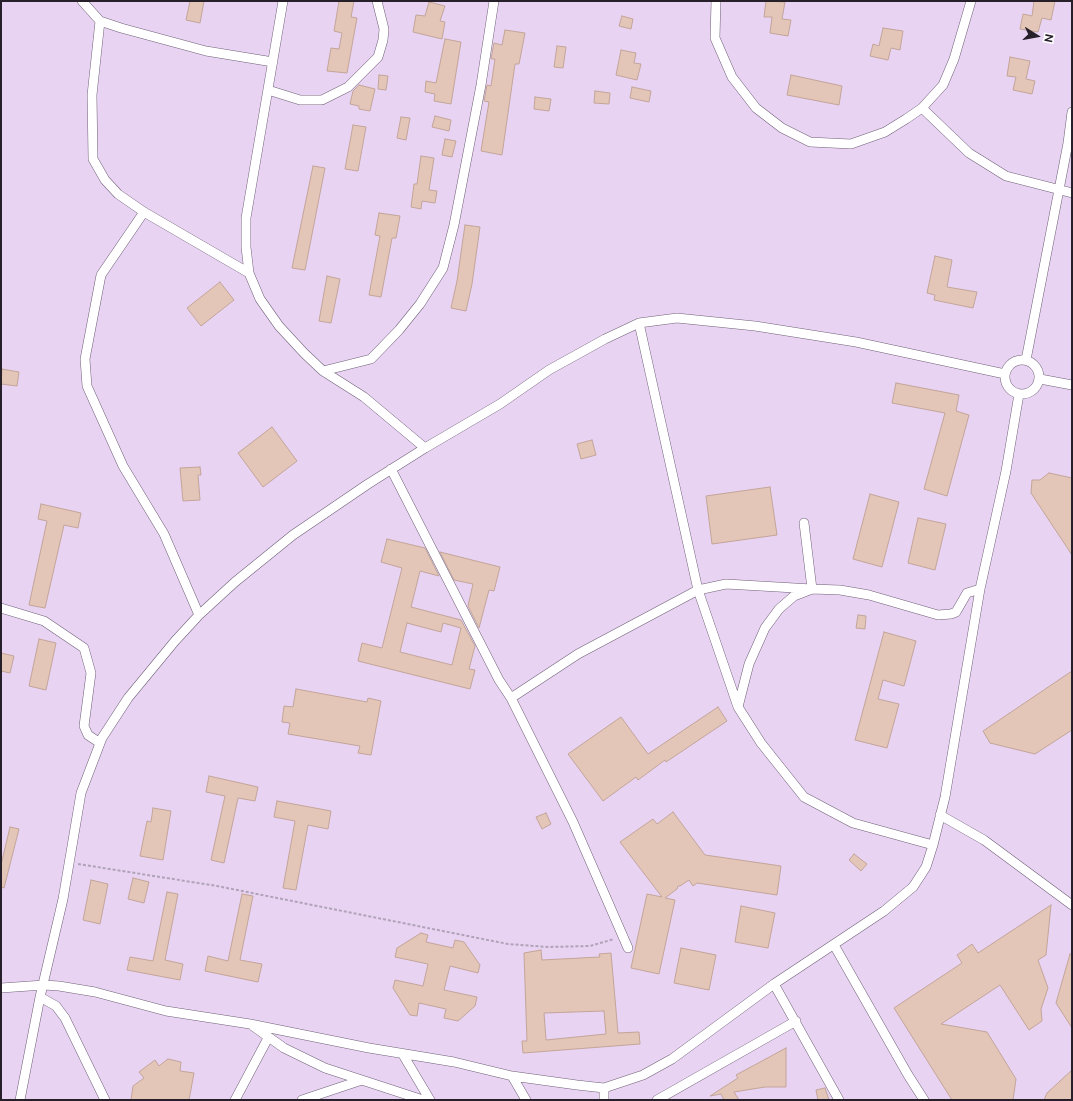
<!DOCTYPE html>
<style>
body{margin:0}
#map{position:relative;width:1073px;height:1101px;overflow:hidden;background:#f2e1fb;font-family:"Public Sans",sans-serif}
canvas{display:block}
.frame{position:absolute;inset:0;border:2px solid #27202a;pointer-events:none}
.north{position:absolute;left:1017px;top:16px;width:40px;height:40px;-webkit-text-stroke:3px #fff;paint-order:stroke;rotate:101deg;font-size:11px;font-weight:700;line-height:16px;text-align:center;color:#27202a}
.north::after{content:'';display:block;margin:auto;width:14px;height:18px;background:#27202a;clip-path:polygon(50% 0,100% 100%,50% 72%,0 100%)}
</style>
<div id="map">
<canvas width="1073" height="1101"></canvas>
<div class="frame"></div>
<div class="north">N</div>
</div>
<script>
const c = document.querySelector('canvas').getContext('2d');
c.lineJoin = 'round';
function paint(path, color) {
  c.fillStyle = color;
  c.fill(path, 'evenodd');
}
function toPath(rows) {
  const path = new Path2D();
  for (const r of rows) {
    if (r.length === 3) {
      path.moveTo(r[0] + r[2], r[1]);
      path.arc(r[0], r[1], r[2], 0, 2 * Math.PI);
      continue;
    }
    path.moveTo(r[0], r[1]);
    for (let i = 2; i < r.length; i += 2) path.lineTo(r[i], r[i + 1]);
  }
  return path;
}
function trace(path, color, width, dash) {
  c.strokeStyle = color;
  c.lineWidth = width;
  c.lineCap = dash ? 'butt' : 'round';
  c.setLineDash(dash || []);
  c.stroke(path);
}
paint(toPath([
 [1,1,1072,1,1072,1100,1,1100]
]), '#e8d3f3');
const building = toPath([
 [190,1,204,1,200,23,186,20,190,1],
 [339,1,354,1,351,17,357,18,347,73,327,71,331,48,339,49,342,33,334,31,339,1],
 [766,1,785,2,782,19,791,20,788,36,770,33,772,17,764,17,766,1],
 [1034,1,1055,1,1051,20,1042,18,1038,32,1020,29,1023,14,1032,16,1034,1],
 [429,2,445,6,440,21,445,22,442,39,413,32,416,15,425,16,429,2],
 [622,16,633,19,631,29,619,26,622,16],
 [883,28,903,31,900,50,891,48,888,60,870,56,873,44,879,46,883,28],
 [505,30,525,33,519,64,515,64,502,155,481,151,489,102,484,101,487,85,491,86,495,59,491,59,494,43,502,45,505,30],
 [445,39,461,42,451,104,434,101,435,94,425,92,426,81,436,83,445,39],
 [557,46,566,47,563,68,554,67,557,46],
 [621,50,636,53,634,63,641,64,637,80,616,75,621,50],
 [1010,57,1030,61,1026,79,1035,81,1032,94,1013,90,1016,77,1007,76,1010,57],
 [379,75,388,76,386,90,378,89,379,75],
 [791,75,842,86,839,105,787,95,791,75],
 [359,85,375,89,370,111,359,109,359,106,350,104,353,91,359,85],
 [632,87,651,91,649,102,630,98,632,87],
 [595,91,610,93,609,104,594,103,595,91],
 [535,97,551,99,549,111,534,109,535,97],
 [435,116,451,120,449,131,432,127,435,116],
 [401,117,410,118,406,140,397,138,401,117],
 [353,125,366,127,358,171,345,169,353,125],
 [445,139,456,141,452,157,442,155,445,139],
 [421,156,434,158,429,190,437,191,435,203,422,201,421,209,411,207,414,184,417,184,421,156],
 [313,166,325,168,305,270,292,268,313,166],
 [379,213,400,216,396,238,392,238,381,297,369,295,380,236,375,235,379,213],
 [465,225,480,227,472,284,466,311,451,308,457,281,465,225],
 [935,256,952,260,947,287,977,292,973,308,934,300,935,295,927,293,935,256],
 [327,276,340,279,331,323,319,321,327,276],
 [220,282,234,300,201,326,187,308,220,282],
 [2,369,19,372,17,386,1,384,2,369],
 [896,383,959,395,956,411,969,415,947,496,924,489,945,413,892,403,896,383],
 [272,427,297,461,263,487,238,453,272,427],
 [592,440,596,455,581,459,577,444,592,440],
 [200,467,201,475,198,475,200,500,183,501,180,468,200,467],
 [1049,473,1072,478,1072,555,1031,493,1032,480,1040,480,1049,473],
 [770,487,777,535,712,544,706,496,770,487],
 [870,494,899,502,882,567,853,559,870,494],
 [41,504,81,513,78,528,64,525,45,608,29,605,47,521,38,519,41,504],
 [918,518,946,524,935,570,908,563,918,518],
 [387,539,425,548,439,576,420,571,411,607,461,620,475,646,469,669,475,670,470,689,358,661,362,643,382,648,402,568,381,562,387,539],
 [407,623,441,632,443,623,461,628,452,665,400,652,407,623],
 [440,552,500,567,494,591,489,590,479,628,468,606,473,584,454,580,440,552],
 [858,615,866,616,865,629,856,628,858,615],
 [884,632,916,641,904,686,883,680,878,699,899,704,887,748,855,740,884,632],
 [39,639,56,643,46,690,29,686,39,639],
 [1,653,14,656,10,673,1,671,1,653],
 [1072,671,1072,730,1035,754,990,743,983,731,1072,671],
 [296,689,367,702,368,698,381,701,371,755,358,753,360,746,288,734,290,723,282,722,284,706,293,707,296,689],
 [718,707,727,721,666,762,665,760,638,780,636,777,603,801,568,754,621,717,648,754,718,707],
 [209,776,258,787,255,801,238,798,224,863,211,860,225,796,206,792,209,776],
 [277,801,331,811,328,829,308,825,296,890,283,888,295,821,274,817,277,801],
 [153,808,171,811,163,860,140,856,147,821,151,822,153,808],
 [673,812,705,855,781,866,777,895,697,883,693,886,689,880,680,886,678,886,677,889,665,898,675,900,659,974,631,968,647,894,662,897,620,842,653,819,657,824,673,812],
 [546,813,551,824,542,829,536,817,546,813],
 [10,827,19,829,4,888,1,887,1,865,10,827],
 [854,854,867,864,861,871,849,860,854,854],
 [133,878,149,882,144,903,128,899,133,878],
 [91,880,108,884,100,924,83,920,91,880],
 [167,892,178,894,165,960,183,964,180,980,127,970,130,957,153,961,167,892],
 [242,894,253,896,240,960,262,964,258,982,205,971,208,956,228,961,242,894],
 [1051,905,1046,955,1038,960,1048,988,1041,1009,1042,1021,1029,1030,1000,985,941,1024,987,1032,1016,1079,1013,1100,952,1100,894,1008,962,963,957,955,972,944,978,953,1051,905],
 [741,906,775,913,768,948,735,942,741,906],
 [421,933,428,935,426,942,453,948,455,940,464,942,480,965,478,973,450,966,444,990,477,997,475,1006,458,1021,444,1018,446,1009,419,1003,417,1016,410,1015,393,988,395,980,423,986,428,964,395,957,397,948,421,933],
 [681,948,716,955,709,990,674,983,681,948],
 [541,950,542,960,600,957,599,954,611,953,618,1033,639,1032,640,1044,523,1053,522,1041,527,1041,524,953,541,950],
 [604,1011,606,1034,546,1040,544,1013,604,1011],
 [1070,954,1072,955,1072,1028,1056,1003,1070,954],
 [786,1048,786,1087,765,1087,734,1092,739,1100,724,1100,721,1094,710,1096,738,1078,736,1075,786,1048],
 [168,1059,181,1062,180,1071,194,1073,189,1100,131,1100,133,1086,144,1078,139,1072,155,1060,159,1066,168,1059],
 [1072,1070,1072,1100,1044,1100,1047,1093,1072,1070],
 [825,1088,829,1100,818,1100,816,1090,825,1088]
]);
paint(building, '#e4c6b9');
trace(building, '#c3a599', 1);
const street = toPath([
 [82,1,100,21,121,28,206,51,273,62],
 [283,1,246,218,246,247,249,273,260,299,279,326,304,353,323,371,364,397,425,448],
 [716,1,715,38,732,77,756,108,782,128,810,142,851,144,885,132,906,119,922,108,943,85,954,59,971,1],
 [100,21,92,95,93,159,105,180,118,194,144,212,249,273],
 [268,90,300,100,322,100,348,87,378,57,383,40,384,29,377,1],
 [922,108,969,153,1006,176,1072,193],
 [144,212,101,275,85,359,87,386,123,466,164,534,199,615],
 [639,323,698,590,738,707,761,743,804,797,853,823,933,845],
 [1022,377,17],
 [1026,360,1068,143,1072,112],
 [323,371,371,359,399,330,420,304,443,268,454,225,481,85,494,1],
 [1040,379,1072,385],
 [391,469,499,680,511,698],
 [1,608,44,621,84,648,91,673,84,726,88,735,100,743],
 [738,707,749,664,765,628,779,609,794,596,812,589,840,590,869,595,938,615,951,614,956,612,967,593,980,589],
 [940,815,984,840,1072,905],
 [834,945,908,1075,924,1100],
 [628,948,573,822,511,698,578,654,698,590,726,584,812,589,804,523],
 [774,984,839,1100],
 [1,988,44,985,59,986,95,992,166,1011,250,1024,369,1048,454,1062,512,1076,577,1085,604,1088,643,1075,672,1059,774,984,884,911,913,887,926,867,933,845,945,797,980,589,1006,471,1019,394],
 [40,997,56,1006,65,1018,105,1100],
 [253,1026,284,1048,325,1068,423,1100],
 [402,1053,430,1100],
 [512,1076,526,1100],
 [20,1100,40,997,63,899,81,793,102,738,128,698,175,641,199,615,235,582,293,535,368,484,425,448,500,404,549,370,605,339,639,323,677,318,755,326,856,342,1005,374],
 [235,1100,268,1038],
 [302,1100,362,1080],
 [604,1100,604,1088],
 [657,1100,796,1021]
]);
trace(street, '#706177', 10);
trace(toPath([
 [78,864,217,886,508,944,548,947,590,946,614,939]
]), '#b0a3b8', 2, [3, 2]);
trace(street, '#fff', 9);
</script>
